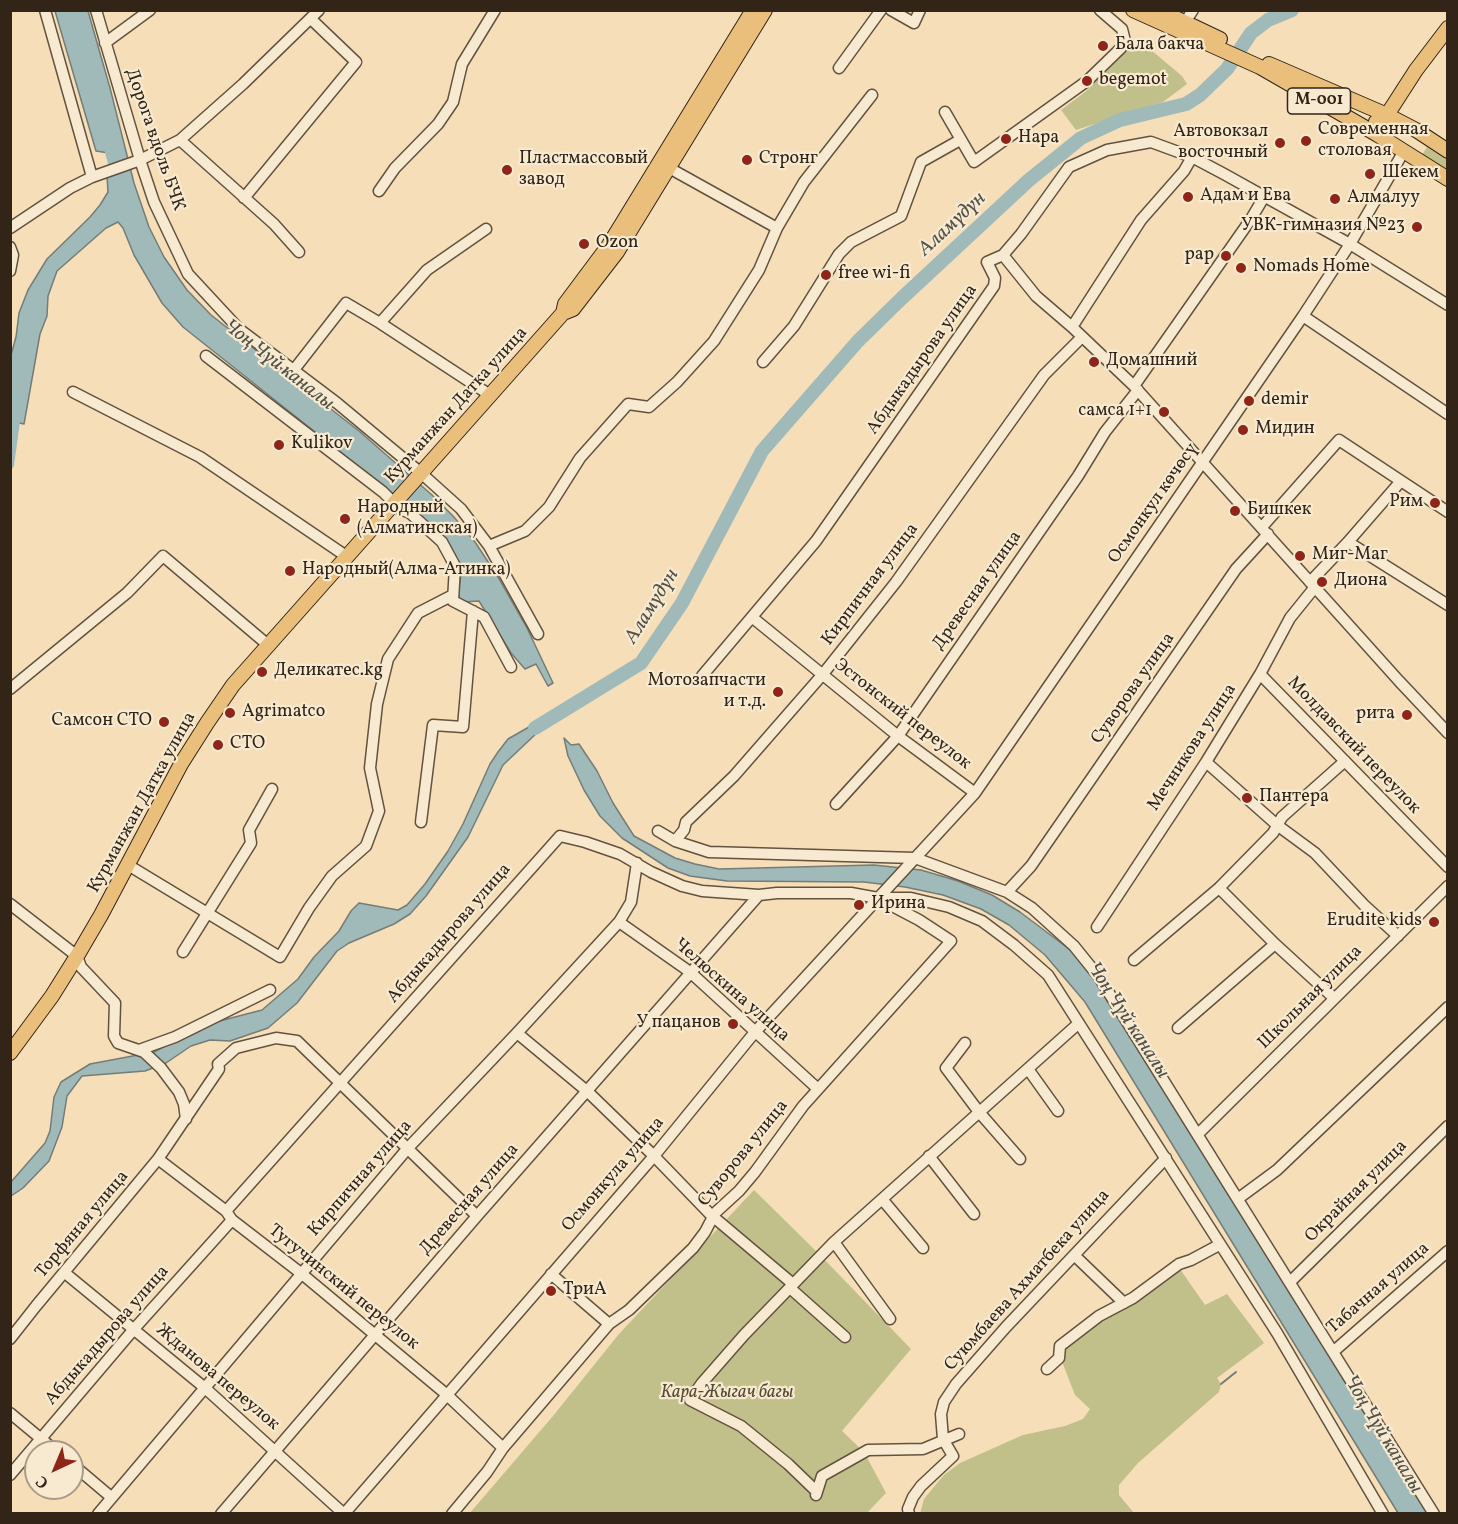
<!DOCTYPE html>
<meta charset="utf-8">
<style>
body{margin:0}
#map{position:relative;width:1458px;height:1524px;overflow:hidden;background:#f5deb8;font-family:Vollkorn,serif}
canvas{display:block}
.frame{position:absolute;inset:0;border:12px solid #322417;pointer-events:none}
.north{position:absolute;left:24px;top:1440px;width:60px;height:60px;box-sizing:border-box;background:#f8ead1;border:2px solid #a99b87;border-radius:50%;rotate:224deg;font-size:16px;font-weight:700;line-height:24px;text-align:center;color:#322417}
.north::after{content:'';display:block;margin:auto;width:21px;height:27px;background:#8f2418;clip-path:polygon(50% 0,100% 100%,50% 72%,0 100%)}
</style>
<div id="map">
<canvas width="1458" height="1524"></canvas>
<div class="frame"></div>
<div class="north">С</div>
</div>
<script>
const c = document.querySelector('canvas').getContext('2d');
c.lineJoin = 'round';
function paint(path, color) {
  c.fillStyle = color;
  c.fill(path, 'evenodd');
}
function toPath(rows) {
  const path = new Path2D();
  for (const r of rows) {
    path.moveTo(r[0], r[1]);
    for (let i = 2; i < r.length; i += 2) path.lineTo(r[i], r[i + 1]);
  }
  return path;
}
function trace(path, color, width, dash) {
  c.strokeStyle = color;
  c.lineWidth = width;
  c.lineCap = dash ? 'butt' : 'round';
  c.setLineDash(dash || []);
  c.stroke(path);
}
function write(font, color, halo, rows, align = 'center') {
  c.font = font + ' Vollkorn,serif';
  c.lineWidth = 4.5;
  c.setLineDash([]);
  c.textBaseline = 'middle';
  c.strokeStyle = halo;
  c.fillStyle = color;
  for (const [text, x, y, turn = 0] of rows) {
    c.save();
    c.translate(x, y);
    c.rotate((+turn || 0) * Math.PI / 180);
    c.textAlign = isNaN(turn) ? turn : align;
    if (halo) c.strokeText(text, 0, 0);
    c.fillText(text, 0, 0);
    c.restore();
  }
}
paint(toPath([
 [1131,47,1151,50,1182,76,1187,84,1163,102,1076,130,1061,110,1085,92],
 [1427,147,1447,160,1447,172,1422,155],
 [754,1190,819,1254,911,1349,842,1431,864,1452,886,1493,867,1513,469,1514,553,1416,619,1334],
 [1180,1269,1205,1305,1227,1294,1264,1343,1217,1378,1221,1384,1219,1392,1138,1463,1119,1485,1119,1495,1134,1513,920,1514,924,1499,933,1488,944,1475,960,1463,1023,1435,1065,1426,1083,1419,1090,1409,1075,1395,1061,1359,1068,1342]
]), '#c1c08b');
const water = toPath([
 [55,11,88,11,110,88,134,183,149,227,164,257,187,290,211,315,359,431,432,495,453,516,475,542,498,577,527,628,553,683,548,686,536,664,525,669,511,653,479,601,462,602,459,598,458,589,461,576,460,570,417,513,183,327,162,303,134,255,123,228,118,222,106,228,57,271,48,296,47,316,40,334,24,424,11,421,11,355,16,337,19,313,28,290,47,259,90,217,100,205,108,192,107,176,117,173,109,153,96,151,55,11],
 [550,715,553,723,539,731,503,765,468,837,426,896,410,914,394,924,349,943,337,951,297,1003,268,1028,230,1041,210,1040,191,1046,166,1063,145,1071,82,1076,67,1096,62,1127,49,1161,23,1188,11,1196,11,1182,45,1143,50,1131,54,1097,61,1082,90,1064,154,1052,204,1025,262,1010,298,979,314,957,339,931,351,911,359,903,398,910,407,905,425,884,448,851,463,824,490,764,498,752,508,739,550,715],
 [564,738,571,745,579,744,597,771,613,803,634,836,675,858,695,864,719,869,874,865,921,870,958,881,992,895,1020,912,1077,955,1100,985,1428,1513,1398,1513,1085,1002,1045,955,1009,925,981,909,943,895,905,887,864,882,727,881,690,876,668,868,622,838,600,816,584,790,568,756,564,738]
]);
paint(water, '#a0b9b9');
trace(water, '#747d78', 1.5);
trace(toPath([
 [1221,1384,1236,1372]
]), '#747d78', 2);
trace(toPath([
 [107,145,115,174],
 [10,465,17,414]
]), '#a0b9b9', 8);
trace(toPath([
 [535,728,641,663,682,603,762,451,858,341,902,298,1029,180,1081,138,1120,120,1186,104,1200,95,1227,69,1251,33,1268,20,1292,10]
]), '#a0b9b9', 14);
const minor = toPath([
 [45,10,92,177],
 [96,10,140,160,154,202,188,274,239,329,337,403,421,473,461,509,489,546,538,634],
 [891,10,914,23,920,10],
 [1185,22,1193,10],
 [105,43,150,10],
 [839,68,881,10],
 [945,112,974,162,1087,81,1121,48,1125,41,1122,29,1100,10],
 [180,140,274,224,299,252],
 [662,164,777,228],
 [379,191,395,168,438,124,453,102,462,64,495,10],
 [244,198,356,62,311,19],
 [10,228,70,188,92,177,140,160,180,140,243,84,319,10],
 [10,247,13,255,10,271],
 [1003,255,1036,296,1072,327,1134,386,1399,681,1448,733],
 [1303,316,1448,414],
 [380,323,427,270,486,229],
 [1072,327,1141,220,1184,171,1192,157],
 [206,356,383,492,400,509,410,513,442,542,455,566,453,601,484,617,511,667],
 [763,362,794,326,839,254,851,242,901,216,921,162,960,140],
 [293,371,346,303,380,323,490,395],
 [1134,386,1251,219,1264,197],
 [73,392,200,457,346,556],
 [1262,527,1339,440,1448,512],
 [1348,542,1448,605],
 [489,546,525,531,549,507,580,458,628,404,649,407,677,382,714,341,759,270,777,228,804,182,872,95],
 [1310,582,1348,542,1401,481],
 [753,618,898,736,975,793],
 [1260,674,1448,867],
 [702,676,816,541,994,286,995,278,987,262,1003,255,1021,234,1069,167,1107,150,1151,142,1192,157,1224,174,1350,244,1448,305],
 [10,689,127,593,163,556,268,645],
 [1206,762,1277,825,1315,853,1364,905,1398,936],
 [836,804,898,736,1078,476,1105,432,1138,390],
 [421,822,433,725,463,727,473,611],
 [658,831,675,841,709,852,915,858,1007,892,1032,908,1074,946,1099,977,1434,1514],
 [675,841,684,830,686,822,734,776,823,674,896,582,1044,375,1081,338],
 [128,865,280,957,309,908,332,876,366,846,379,811,370,768,377,704,388,659,418,613,453,595],
 [1219,888,1275,944,1334,998],
 [1007,892,1031,866,1236,569,1268,534],
 [10,904,77,956,81,967,115,1003,114,1036,118,1043,144,1052,161,1068,179,1092,184,1104,186,1119],
 [619,922,690,972,818,1089],
 [1097,927,1206,762,1260,674,1290,618,1315,587],
 [183,952,251,843,249,830,272,789],
 [1134,960,1219,888,1273,833,1282,817,1345,761],
 [1178,1028,1275,944],
 [517,1033,588,1092,654,1156,710,1214,793,1284],
 [965,1043,946,1068,979,1112,1020,1159],
 [139,1050,175,1037,270,990],
 [1028,1069,1058,1111],
 [1198,1134,1448,886],
 [929,1156,974,1214],
 [158,1159,226,1211,232,1220,302,1274,446,1394,503,1448],
 [1239,1198,1277,1170,1448,1007],
 [882,1199,923,1248],
 [226,1211,560,836,585,842,620,854,651,872,682,886,702,891,759,895],
 [1074,1255,1124,1303],
 [65,1273,205,1388,344,1514],
 [551,1274,609,1324],
 [1290,1282,1448,1126],
 [790,1288,845,1337],
 [890,1319,834,1242,1079,1023],
 [10,1339,36,1306,158,1159,219,1069,218,1064,236,1048,276,1038,297,1041,477,1216],
 [1333,1352,1448,1251],
 [1047,1369,1059,1358,1060,1346,1099,1316,1133,1298,1179,1264,1191,1260,1219,1245],
 [10,1413,57,1452],
 [72,1464,111,1497],
 [10,1475,134,1329,232,1220],
 [815,1490,788,1464,741,1426,690,1400,702,1383,744,1335,834,1242],
 [816,1495,822,1476,868,1450,923,1449,959,1434],
 [98,1514,408,1148,517,1033,619,922,631,902,637,863],
 [221,1514,477,1216,759,895,777,893,851,893,878,898,911,898,949,907,982,921,1014,945,1048,975,1277,1333,1383,1514],
 [344,1514,654,1156,755,1032,975,793,1303,316,1350,244,1404,151],
 [452,1514,487,1472,503,1448,609,1324,629,1310,693,1248,705,1232,715,1213,739,1191,755,1172,803,1106,951,941,919,920,881,900],
 [909,1514,908,1509,913,1497,921,1486,953,1456,943,1439,941,1414,944,1402,956,1384,1006,1327,1166,1158]
]);
const major = toPath([
 [1133,10,1260,67,1378,135,1448,179],
 [1159,10,1220,39],
 [1269,64,1387,115,1416,130,1448,151],
 [1378,135,1376,122,1387,115,1416,70,1448,28],
 [563,313,573,309,617,252,765,10],
 [10,1053,52,996,77,956,101,915,181,764,207,723,233,685,563,313,565,304,609,245,753,10]
]);
trace(minor, '#63523f', 13);
trace(major, '#322417', 16);
trace(minor, '#f8ead1', 10);
trace(major, '#eabf7c', 14);
for (const [x, y, r, color] of [
 [1103,46,6,"#8f2418"],
 [1087,81,6,"#8f2418"],
 [1006,139,6,"#8f2418"],
 [1306,141,6,"#8f2418"],
 [1280,143,6,"#8f2418"],
 [747,160,6,"#8f2418"],
 [507,170,6,"#8f2418"],
 [1370,174,6,"#8f2418"],
 [1188,197,6,"#8f2418"],
 [1335,199,6,"#8f2418"],
 [1417,227,6,"#8f2418"],
 [584,244,6,"#8f2418"],
 [1226,256,6,"#8f2418"],
 [1241,268,6,"#8f2418"],
 [826,275,6,"#8f2418"],
 [1094,362,6,"#8f2418"],
 [1249,401,6,"#8f2418"],
 [1164,412,6,"#8f2418"],
 [1243,430,6,"#8f2418"],
 [279,445,6,"#8f2418"],
 [1435,503,6,"#8f2418"],
 [1235,511,6,"#8f2418"],
 [345,519,6,"#8f2418"],
 [1300,556,6,"#8f2418"],
 [290,571,6,"#8f2418"],
 [1322,582,6,"#8f2418"],
 [262,672,6,"#8f2418"],
 [778,692,6,"#8f2418"],
 [230,713,6,"#8f2418"],
 [1407,715,6,"#8f2418"],
 [164,722,6,"#8f2418"],
 [218,745,6,"#8f2418"],
 [1247,798,6,"#8f2418"],
 [859,905,6,"#8f2418"],
 [1434,922,6,"#8f2418"],
 [733,1024,6,"#8f2418"],
 [551,1291,6,"#8f2418"]
]) {
  const dot = new Path2D();
  dot.arc(x, y, r, 0, 2 * Math.PI);
  c.fillStyle = color;
  c.fill(dot);
  trace(dot, '#f8ead1', 2);
}
for (const [x, y, w] of [
 [1319,101,63]
]) {
  const box = new Path2D();
  box.roundRect(x - w / 2, y - 13, w, 26, 4.5);
  c.fillStyle = '#f8ead1';
  c.fill(box);
  trace(box, '#322417', 1.5);
}
write('bold 16px', '#322417', null, [
 ["М-001",1319,101]
]);
write('18px', '#322417', '#f8ead1', [
 ["Бала бакча",1115,46],
 ["begemot",1099,81],
 ["Современная",1318,131],
 ["столовая",1318,152],
 ["Автовокзал",1268,133,"right"],
 ["восточный",1268,154,"right"],
 ["Нара",1018,139],
 ["Пластмассовый",519,160],
 ["завод",519,181],
 ["Стронг",759,160],
 ["Шекем",1382,174],
 ["Адам и Ева",1200,197],
 ["Алмалуу",1347,199],
 ["УВК-гимназия №23",1405,227,"right"],
 ["Ozon",596,244],
 ["pap",1214,256,"right"],
 ["Nomads Home",1253,268],
 ["free wi-fi",838,275],
 ["Домашний",1106,362],
 ["demir",1261,401],
 ["самса 1+1",1152,412,"right"],
 ["Мидин",1255,430],
 ["Kulikov",291,445],
 ["Рим",1423,503,"right"],
 ["Народный",357,509],
 ["(Алматинская)",357,530],
 ["Бишкек",1247,511],
 ["Миг-Маг",1312,556],
 ["Народный(Алма-Атинка)",302,571],
 ["Диона",1334,582],
 ["Деликатес.kg",274,672],
 ["Мотозапчасти",766,682,"right"],
 ["и т.д.",766,703,"right"],
 ["Agrimatco",242,713],
 ["рита",1395,715,"right"],
 ["Самсон СТО",152,722,"right"],
 ["СТО",230,745],
 ["Пантера",1259,798],
 ["Ирина",871,905],
 ["Erudite kids",1422,922,"right"],
 ["У пацанов",721,1024,"right"],
 ["ТриА",563,1291]
], 'left');
write('18px', '#322417', '#f8ead1', [
 ["Дорога вдоль БЧК",154,140,71],
 ["Абдыкадырова улица",923,360,-55],
 ["Курманжан Датка улица",457,406,-48],
 ["Осмонкул көчөсү",1154,504,-55],
 ["Кирпичная улица",871,585,-53],
 ["Древесная улица",978,591,-55],
 ["Суворова улица",1134,689,-55],
 ["Эстонский переулок",902,715,38],
 ["Молдавский переулок",1353,746,46],
 ["Мечникова улица",1193,748,-57],
 ["Курманжан Датка улица",143,803,-61],
 ["Абдыкадырова улица",450,934,-49],
 ["Челюскина улица",731,991,41],
 ["Школьная улица",1311,998,-45],
 ["Суворова улица",744,1154,-51],
 ["Осмонкула улица",614,1175,-49],
 ["Кирпичная улица",361,1179,-49],
 ["Окрайная улица",1357,1192,-45],
 ["Древесная улица",470,1200,-49],
 ["Торфяная улица",83,1225,-50],
 ["Суюмбаева Ахматбека улица",1028,1281,-48],
 ["Тугучинский переулок",343,1288,39],
 ["Табачная улица",1379,1289,-41],
 ["Абдыкадырова улица",108,1336,-49],
 ["Жданова переулок",217,1378,40]
]);
write('italic 18px', '#564b34', '#f8ead1', [
 ["Кара-Жыгач багы",727,1394]
]);
write('italic 20px', '#535148', '#f8ead1', [
 ["Аламүдүн",953,225,-43],
 ["Чоң Чүй каналы",278,366,38],
 ["Аламүдүн",653,607,-58],
 ["Чоң Чүй каналы",1127,1021,57],
 ["Чоң Чүй каналы",1382,1435,59]
]);
</script>
